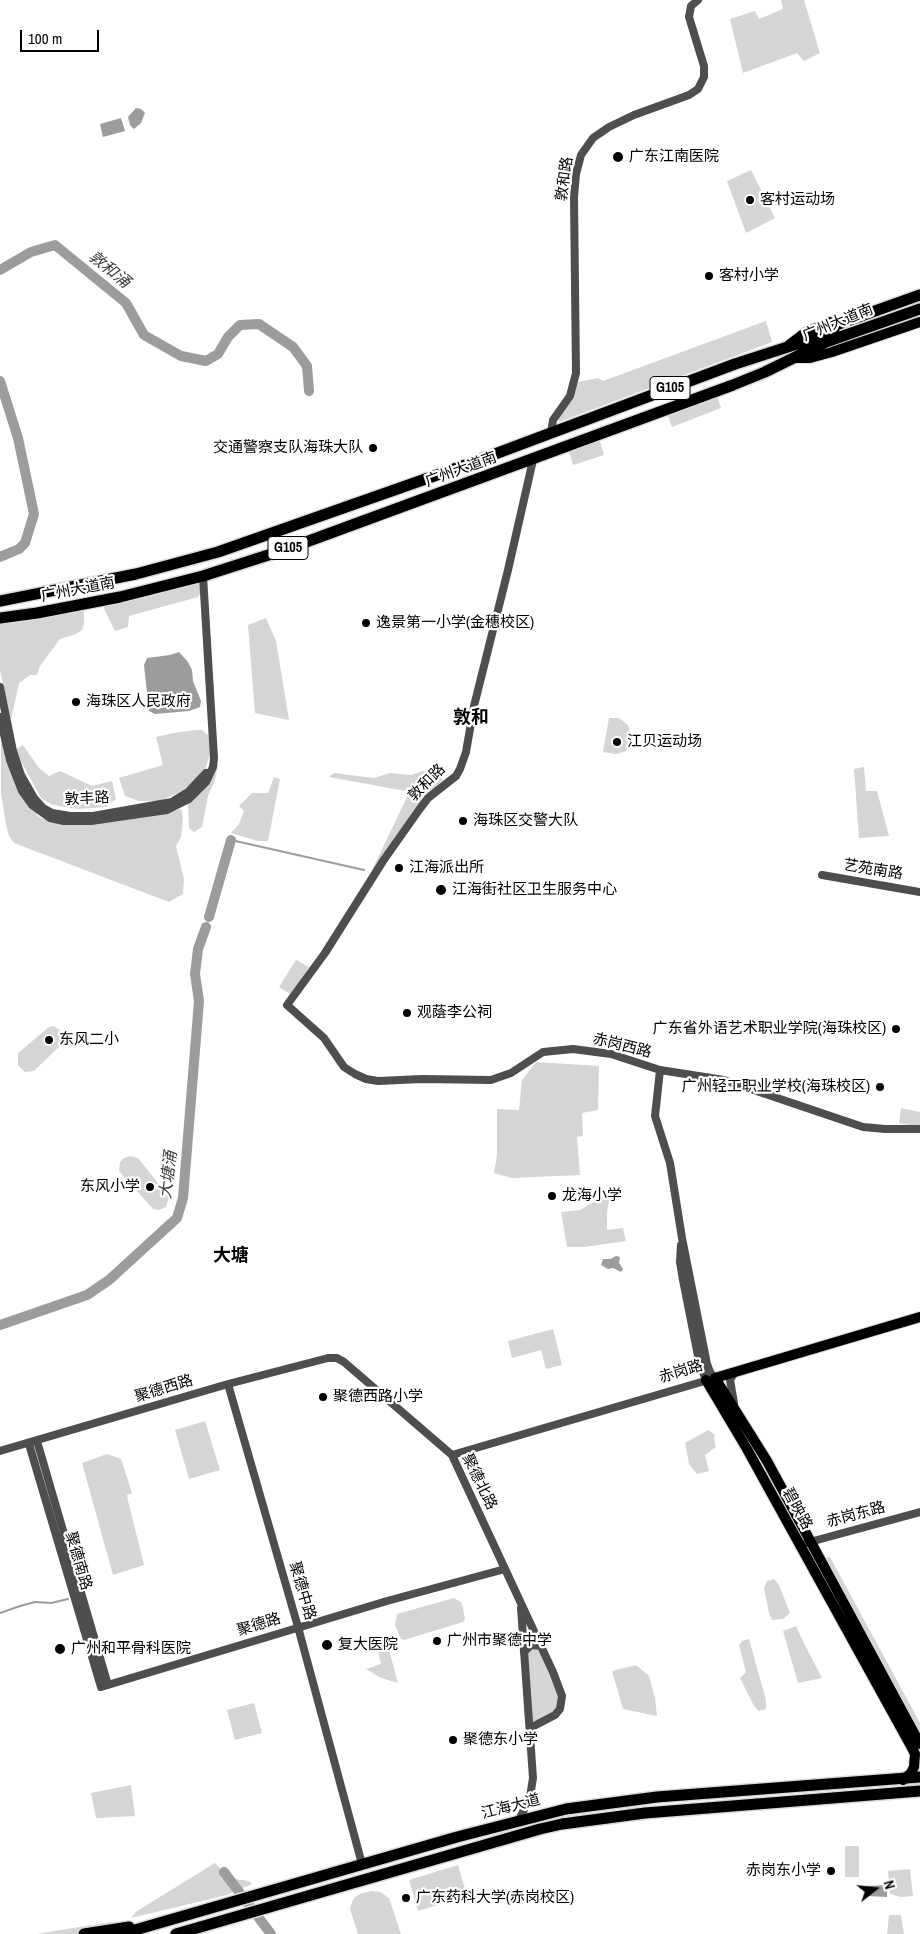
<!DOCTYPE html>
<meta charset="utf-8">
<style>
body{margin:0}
#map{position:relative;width:920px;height:1934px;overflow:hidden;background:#fff;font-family:"Archivo Narrow",sans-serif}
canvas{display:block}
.north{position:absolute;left:850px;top:1864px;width:50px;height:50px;-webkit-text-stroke:4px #fff;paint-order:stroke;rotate:74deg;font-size:14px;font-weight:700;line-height:20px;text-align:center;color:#000}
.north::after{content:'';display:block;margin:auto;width:18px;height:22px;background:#000;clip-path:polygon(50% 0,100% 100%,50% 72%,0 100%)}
.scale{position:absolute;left:20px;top:30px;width:79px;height:22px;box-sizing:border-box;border:2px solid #000;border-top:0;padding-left:6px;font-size:15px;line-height:18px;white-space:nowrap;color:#000;-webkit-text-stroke:4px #fff;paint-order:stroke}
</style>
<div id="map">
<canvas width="920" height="1934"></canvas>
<div class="north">N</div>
<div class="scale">100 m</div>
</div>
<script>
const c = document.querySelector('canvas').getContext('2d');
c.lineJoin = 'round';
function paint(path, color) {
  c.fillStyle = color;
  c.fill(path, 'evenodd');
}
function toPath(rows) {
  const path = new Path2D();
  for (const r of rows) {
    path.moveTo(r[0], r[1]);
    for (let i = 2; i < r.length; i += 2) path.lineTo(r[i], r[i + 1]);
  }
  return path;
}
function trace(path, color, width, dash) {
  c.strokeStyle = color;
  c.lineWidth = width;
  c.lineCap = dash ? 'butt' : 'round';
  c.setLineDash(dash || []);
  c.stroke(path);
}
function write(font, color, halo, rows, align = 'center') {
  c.font = font + ' "Archivo Narrow","Noto Sans SC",sans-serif';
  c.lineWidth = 4.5;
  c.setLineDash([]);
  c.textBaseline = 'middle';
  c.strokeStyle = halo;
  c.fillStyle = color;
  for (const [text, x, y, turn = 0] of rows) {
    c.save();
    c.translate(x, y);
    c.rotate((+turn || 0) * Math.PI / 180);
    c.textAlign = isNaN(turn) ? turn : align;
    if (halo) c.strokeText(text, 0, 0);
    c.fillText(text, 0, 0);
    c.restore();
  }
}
paint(toPath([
 [781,0,804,0,820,53,804,61,797,53,743,73,730,19,755,11,759,19,783,9],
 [751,170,775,218,746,233,727,181],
 [766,321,772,342,559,422,559,416,578,382,598,378,603,381],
 [716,393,721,408,672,427,666,411],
 [599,438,604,455,573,465,568,448],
 [201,579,200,594,198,597,129,616,128,627,115,631,105,611,103,604],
 [84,609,84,624,82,630,76,634,60,639,40,666,37,675,30,675,19,683,11,720,0,670,0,623],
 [266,618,276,641,289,720,255,713,248,625],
 [609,718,619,718,628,725,630,734,627,750,624,752,616,754,603,752],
 [196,730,202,730,209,736,210,754,206,767,194,782,178,793,160,801,139,801,125,796,119,778,163,765,156,737,173,733],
 [1,738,33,809,39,817,48,821,68,825,87,825,150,816,181,809,183,818,181,837,176,846,184,879,183,894,169,902,14,843,9,836,6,825,1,793],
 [23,745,39,768,49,776,60,771,92,786,112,781,116,799,106,807,78,809,53,805,41,798,15,750],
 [215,764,218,764,215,780,208,796,202,827,194,832,189,828,188,802],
 [864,767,866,791,877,791,889,836,859,838,854,769],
 [423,771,438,774,443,780,427,795,329,777,334,773,374,778,390,773,411,775],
 [274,777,280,779,268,841,258,841,231,833,239,824,244,811,239,806,252,793,268,793],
 [407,797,421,799,422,802,381,862,372,870],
 [296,960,309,967,292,995,279,987],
 [54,1026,65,1034,64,1042,34,1071,25,1072,18,1065,18,1053,49,1027],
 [536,1062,599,1066,598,1110,582,1113,583,1136,577,1137,580,1175,511,1178,494,1173,497,1155,497,1109,519,1110,522,1080],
 [901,1108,920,1112,920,1127,899,1123],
 [130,1156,138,1158,169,1197,166,1207,159,1210,153,1209,119,1171,120,1162,124,1158],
 [602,1197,609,1200,607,1212,607,1230,623,1228,626,1241,585,1247,567,1247,561,1212,580,1210],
 [553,1329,562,1365,546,1369,541,1350,512,1358,508,1341],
 [205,1421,220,1470,189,1479,175,1430],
 [708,1430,715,1435,714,1439,716,1447,705,1455,709,1471,697,1474,689,1464,685,1443],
 [107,1454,121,1459,132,1493,127,1495,128,1501,144,1565,113,1575,82,1463],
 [830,1557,920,1723,920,1737,824,1558],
 [774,1579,779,1585,790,1613,783,1619,772,1620,769,1613,764,1588,767,1581],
 [454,1598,461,1602,463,1608,465,1619,463,1622,404,1640,401,1639,395,1625,397,1614],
 [796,1626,805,1645,822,1678,798,1683,783,1631],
 [386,1639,398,1683,381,1678,366,1669,381,1664,376,1642],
 [749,1639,766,1700,766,1709,759,1711,754,1706,740,1678,746,1672,739,1645,742,1641],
 [530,1648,539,1649,561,1698,555,1712,537,1721,532,1721,526,1652],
 [636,1665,649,1676,655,1698,657,1716,623,1709,612,1671],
 [254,1703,262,1733,235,1740,227,1710],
 [131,1785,135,1816,96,1818,91,1793],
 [845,1846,859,1846,859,1877,845,1877],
 [215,1863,226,1874,234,1879,249,1881,252,1884,227,1895,131,1918,137,1911],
 [458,1865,467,1896,418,1911,409,1880],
 [910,1869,913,1896,901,1897,890,1894,888,1871],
 [372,1891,380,1892,389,1898,401,1934,358,1934,350,1909,352,1902,355,1897,362,1893],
 [889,1915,901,1915,904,1934,887,1934],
 [111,1922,115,1934,36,1934]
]), '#d5d5d5');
paint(toPath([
 [136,108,141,109,145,113,141,123,134,129,130,125,128,117],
 [121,118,125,131,103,137,100,124],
 [179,652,188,662,192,670,193,681,201,701,200,707,189,711,155,714,149,711,144,665,147,658,170,655],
 [616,1256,620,1257,619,1263,623,1269,621,1272,613,1268,608,1269,601,1265,603,1259,610,1259],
 [887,1885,887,1897,866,1896,865,1889,867,1886]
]), '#9c9c9c');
trace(toPath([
 [231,840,364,870],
 [0,1613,20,1606,35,1602,51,1603,68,1599]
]), '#9c9c9c', 2);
trace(toPath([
 [0,270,31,252,55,245,126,303,144,335,181,356,206,361,218,354,228,337,240,325,259,324,293,347,307,366,309,391],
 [0,381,18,438,34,514,25,543,19,549,0,557],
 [209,917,231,840],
 [0,1325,87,1295,109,1280,177,1218,183,1198,199,1001,195,974,198,949,206,927],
 [224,1872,271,1934]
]), '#9c9c9c', 10);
const major = toPath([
 [789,345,806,332,830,322],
 [794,358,810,358,832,352,920,322],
 [920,1317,715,1378,767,1461,920,1744],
 [706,1380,747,1449,911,1746,915,1754,914,1767,911,1773,903,1780]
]);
const highway = toPath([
 [822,330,920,295],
 [0,601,136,574,218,552,471,463,735,364,834,332],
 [0,618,37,613,120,597,203,576,287,549,733,385,765,372,826,342,920,309],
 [84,1934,129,1927],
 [121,1934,457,1837,566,1809,657,1797,920,1777],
 [176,1934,540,1829,562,1824,645,1813,920,1791]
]);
trace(major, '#dbdbdb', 12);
trace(highway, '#dbdbdb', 14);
trace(toPath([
 [551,433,553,420,570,396,576,373,574,197,576,174,581,155,593,138,609,127,634,115,689,95,698,89,704,77,704,66,689,17,691,6,698,0],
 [533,460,508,570,474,706,466,752,460,769,456,776,428,798,419,810,383,861,325,953,287,1005,324,1038,344,1067,355,1074,366,1079,378,1081,422,1079,491,1080,511,1073,543,1052,573,1049,611,1054,660,1070,724,1080,863,1127,885,1129,920,1129],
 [0,687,13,751,21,775,34,798,43,808,52,813,70,816,93,816,172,802,188,792,206,773],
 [0,717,10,760,22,791,32,805,50,818,64,821,91,821,167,810,189,799,206,782,213,767,214,758,203,576],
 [822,875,920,892],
 [681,1245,680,1262,683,1280,699,1361,706,1380],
 [228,1384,298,1627,362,1864],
 [734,1403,730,1380,735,1372],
 [37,1441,108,1685],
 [29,1444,101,1687,387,1601,505,1569],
 [0,1451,228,1384,328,1358,337,1358,344,1362,452,1455,458,1468,553,1672,562,1696,560,1709,555,1715,530,1728],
 [452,1455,715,1378,710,1372,707,1364,682,1238,670,1163,655,1116,660,1070],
 [806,1543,920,1512],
 [524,1652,531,1645,541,1646],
 [519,1820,530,1797,533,1778,521,1608]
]), '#4e4e4e', 8);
trace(major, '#000', 10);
trace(highway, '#000', 11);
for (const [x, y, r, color] of [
 [618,157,6,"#000"],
 [750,200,5,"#000"],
 [709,276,5,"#000"],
 [373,448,5,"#000"],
 [366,623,5,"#000"],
 [76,702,5,"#000"],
 [617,742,5,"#000"],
 [463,821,5,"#000"],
 [399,868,5,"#000"],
 [441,890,6,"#000"],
 [407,1013,5,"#000"],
 [896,1029,5,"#000"],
 [49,1040,5,"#000"],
 [880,1087,5,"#000"],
 [150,1187,5,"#000"],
 [552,1196,5,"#000"],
 [323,1397,5,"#000"],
 [437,1641,5,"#000"],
 [327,1645,6,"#000"],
 [60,1649,6,"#000"],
 [453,1740,5,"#000"],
 [831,1871,5,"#000"],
 [406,1898,5,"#000"]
]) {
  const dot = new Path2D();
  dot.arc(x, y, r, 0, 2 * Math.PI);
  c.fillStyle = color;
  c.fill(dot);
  trace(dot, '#fff', 2);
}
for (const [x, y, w] of [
 [670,388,40],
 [288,548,40]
]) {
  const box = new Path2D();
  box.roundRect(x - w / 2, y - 11.5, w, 23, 4);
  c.fillStyle = '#fff';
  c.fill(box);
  trace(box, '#000', 1);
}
write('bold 14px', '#000', null, [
 ["G105",670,388],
 ["G105",288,548]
]);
write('15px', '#000', '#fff', [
 ["广东江南医院",629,157],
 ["客村运动场",760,200],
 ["客村小学",719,276],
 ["交通警察支队海珠大队",363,448,"right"],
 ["逸景第一小学(金穗校区)",376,623],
 ["海珠区人民政府",86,702],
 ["江贝运动场",627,742],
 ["海珠区交警大队",473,821],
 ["江海派出所",409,868],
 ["江海街社区卫生服务中心",452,890],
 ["观蔭李公祠",417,1013],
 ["广东省外语艺术职业学院(海珠校区)",886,1029,"right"],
 ["东风二小",59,1040],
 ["广州轻工职业学校(海珠校区)",870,1087,"right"],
 ["东风小学",140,1187,"right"],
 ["龙海小学",562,1196],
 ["聚德西路小学",333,1397],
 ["广州市聚德中学",447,1641],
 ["复大医院",338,1645],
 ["广州和平骨科医院",71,1649],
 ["聚德东小学",463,1740],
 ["赤岗东小学",821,1871,"right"],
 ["广东药科大学(赤岗校区)",416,1898]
], 'left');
write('15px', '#000', '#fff', [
 ["敦和路",565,179,-82],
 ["广州大道南",838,323,-22],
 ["广州大道南",461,470,-20],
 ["广州大道南",78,590,-11],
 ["敦和路",427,783,-45],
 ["敦丰路",87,799,-3],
 ["艺苑南路",873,870,9],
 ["赤岗西路",622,1046,14],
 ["赤岗路",681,1372,-17],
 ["聚德西路",164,1389,-17],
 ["聚德北路",479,1482,64],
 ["碧映路",797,1509,61],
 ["赤岗东路",856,1515,-15],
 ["聚德南路",78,1561,74],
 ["聚德中路",302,1591,74],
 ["聚德路",259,1625,-17],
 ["江海大道",511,1807,-14]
]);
write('italic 16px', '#3d3d3d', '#fff', [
 ["敦和涌",109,270,39],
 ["大塘涌",169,1175,-83]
]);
write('bold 18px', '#000', '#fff', [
 ["敦和",471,718],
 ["大塘",231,1256]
]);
</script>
